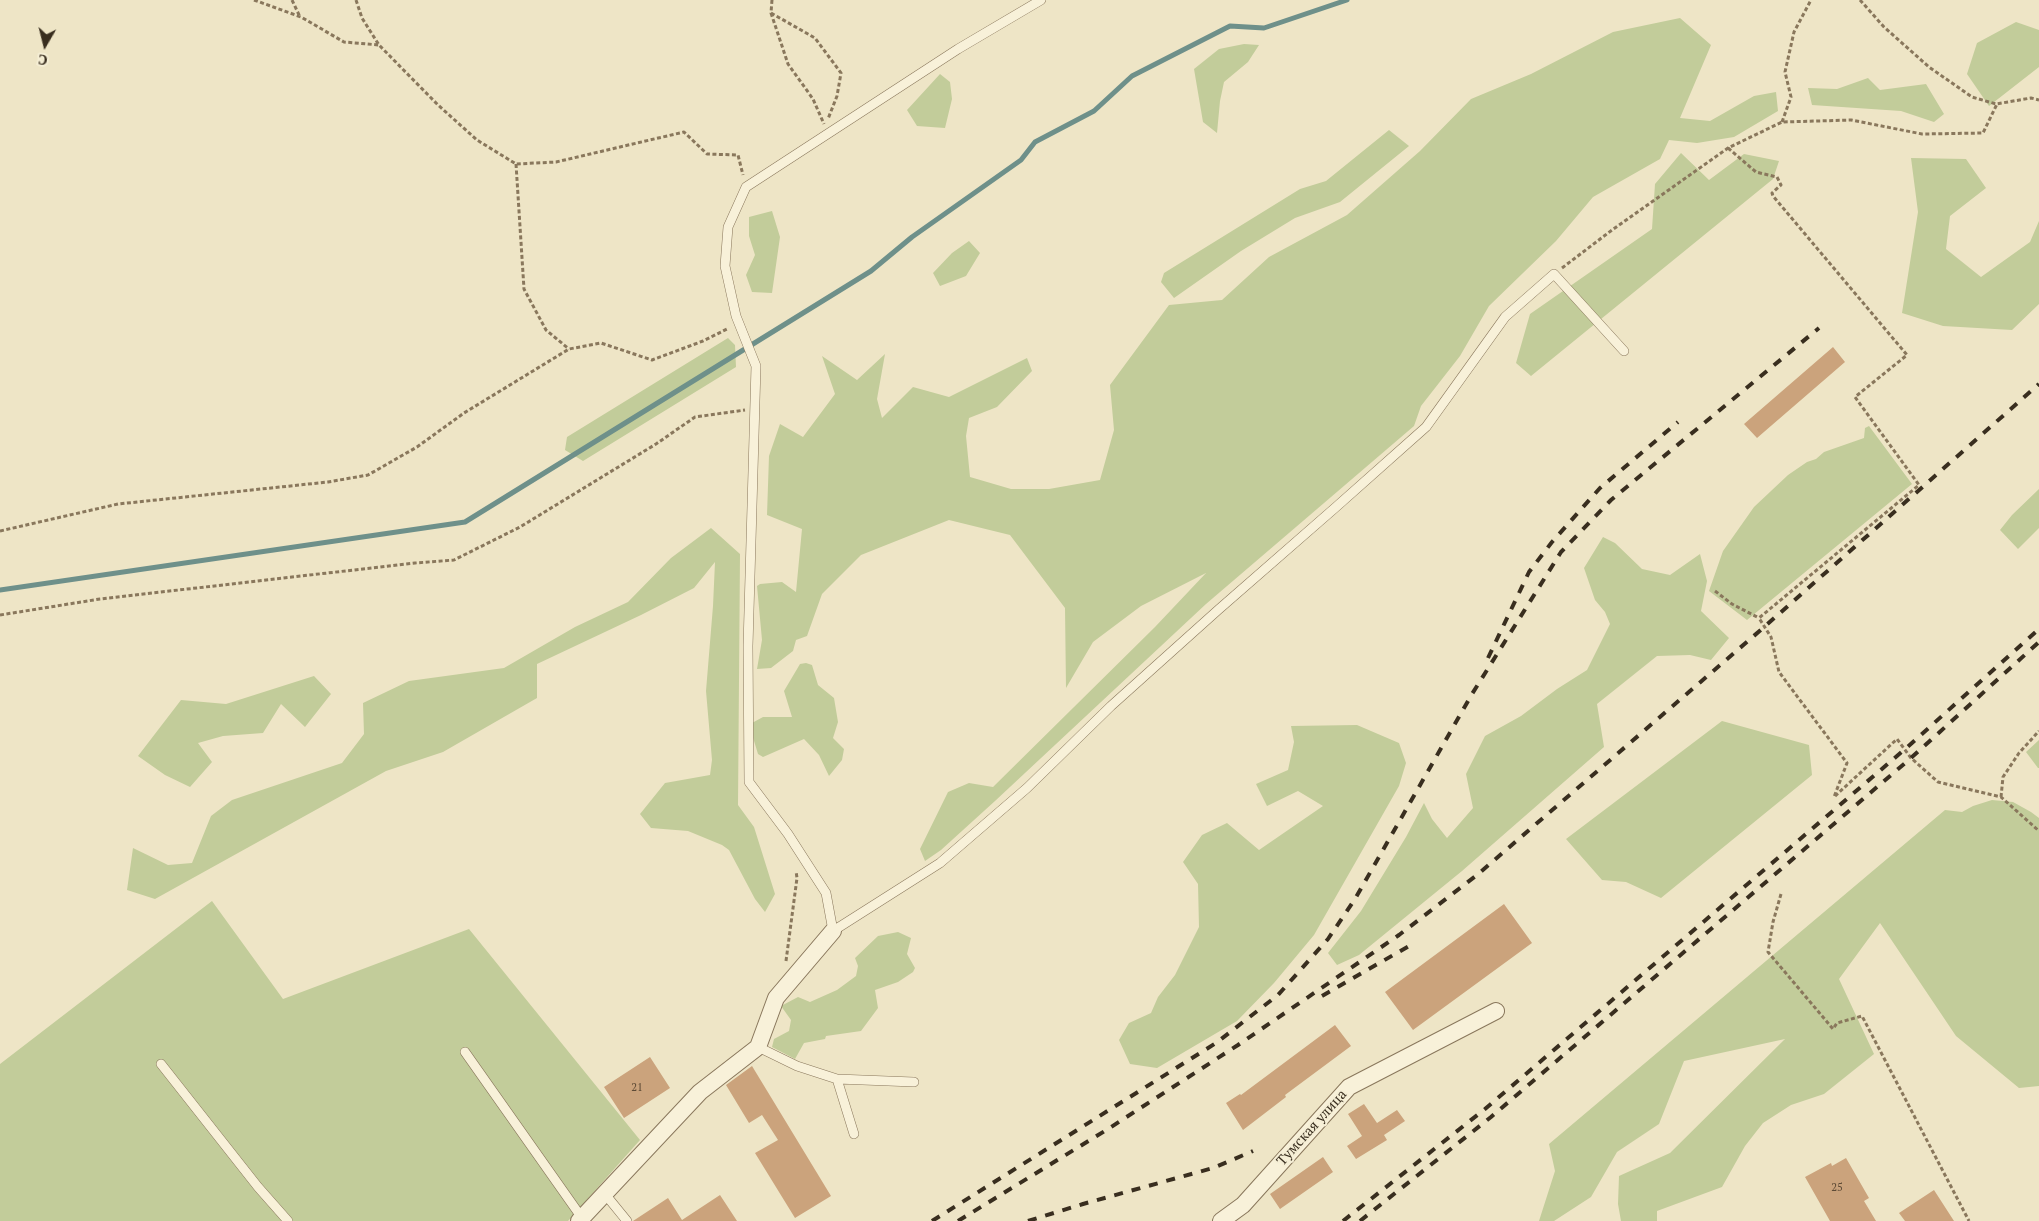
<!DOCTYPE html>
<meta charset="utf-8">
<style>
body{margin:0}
#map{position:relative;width:2039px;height:1221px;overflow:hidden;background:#eee5c6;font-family:"PT Serif",serif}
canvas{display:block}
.north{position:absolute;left:20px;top:20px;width:50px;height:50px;-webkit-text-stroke:4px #f5eed5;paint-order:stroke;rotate:188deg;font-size:14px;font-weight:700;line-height:20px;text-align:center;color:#392e1f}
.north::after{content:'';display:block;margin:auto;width:18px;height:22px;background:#392e1f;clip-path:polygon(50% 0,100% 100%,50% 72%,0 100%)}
</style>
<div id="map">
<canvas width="2039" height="1221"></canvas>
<div class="north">С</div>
</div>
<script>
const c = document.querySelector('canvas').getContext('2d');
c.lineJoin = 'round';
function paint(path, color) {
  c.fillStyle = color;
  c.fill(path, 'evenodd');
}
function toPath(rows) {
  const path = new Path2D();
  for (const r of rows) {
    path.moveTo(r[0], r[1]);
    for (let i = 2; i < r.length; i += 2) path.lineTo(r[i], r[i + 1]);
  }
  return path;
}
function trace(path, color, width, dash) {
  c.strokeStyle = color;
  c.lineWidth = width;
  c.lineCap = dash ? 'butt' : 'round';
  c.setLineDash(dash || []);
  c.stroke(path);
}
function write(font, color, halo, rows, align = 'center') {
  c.font = font + ' "PT Serif",serif';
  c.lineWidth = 4;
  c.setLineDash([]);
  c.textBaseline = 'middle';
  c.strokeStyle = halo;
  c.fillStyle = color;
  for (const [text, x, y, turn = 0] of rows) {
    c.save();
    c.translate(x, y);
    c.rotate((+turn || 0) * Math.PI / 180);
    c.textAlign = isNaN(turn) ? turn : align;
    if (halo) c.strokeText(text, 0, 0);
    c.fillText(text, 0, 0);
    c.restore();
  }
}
paint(toPath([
 [1680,18,1711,45,1680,118,1710,121,1754,96,1776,92,1778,111,1734,137,1697,143,1669,140,1660,159,1593,197,1556,241,1489,306,1460,356,1421,406,1414,426,1206,604,995,801,941,850,925,861,920,849,948,792,969,783,993,787,1155,627,1206,573,1141,606,1093,642,1066,688,1065,608,1010,535,949,520,861,555,822,594,807,636,796,640,793,651,771,668,757,669,762,640,757,586,760,584,782,582,796,592,802,529,767,515,769,456,780,424,803,437,835,394,822,356,857,380,885,354,877,399,882,418,913,387,949,397,1027,358,1032,371,997,407,969,418,966,436,970,477,1011,489,1049,489,1100,480,1114,430,1110,385,1169,305,1222,300,1269,257,1347,215,1420,151,1471,99,1531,74,1613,32],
 [2016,22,2039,30,2039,67,1989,106,1967,74,1977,43],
 [1244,44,1259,45,1248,62,1224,82,1220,101,1217,133,1203,122,1194,69,1219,49],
 [940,74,950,82,952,99,945,128,917,126,907,110],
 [1868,78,1880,90,1926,84,1944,114,1934,122,1901,111,1812,105,1808,88,1837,89],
 [1389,130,1409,146,1340,202,1295,218,1241,251,1174,298,1161,282,1164,273,1300,189,1326,181],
 [1681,153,1709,180,1744,154,1779,161,1773,179,1531,376,1516,363,1530,314,1652,229,1655,184],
 [1911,158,1966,159,1986,188,1950,216,1946,249,1981,277,2030,242,2039,221,2039,304,2012,330,1943,326,1902,313,1918,212],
 [772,211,780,237,772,293,752,292,746,275,755,255,749,236,749,217],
 [969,241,980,253,966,276,940,286,933,273,952,253],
 [728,338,735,345,736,367,583,461,565,450,567,437],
 [1869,426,1912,484,1747,620,1709,591,1723,551,1754,507,1788,475,1807,462,1816,459,1824,452,1864,438,1865,428],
 [2039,489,2039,528,2018,549,2000,530,2012,515],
 [711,528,740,554,738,805,754,827,775,894,765,912,755,899,729,850,722,845,688,831,651,828,640,814,665,783,710,775,712,760,706,691,713,606,715,562,694,588,641,615,537,664,537,698,443,752,386,771,155,899,127,890,133,848,168,865,192,863,211,816,232,800,342,763,364,734,363,703,409,681,504,668,575,627,628,602,671,558],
 [1603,537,1615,543,1642,569,1670,575,1700,554,1707,581,1701,611,1729,638,1711,660,1690,655,1657,656,1597,704,1604,747,1462,871,1359,955,1337,965,1328,953,1361,911,1406,837,1424,803,1432,819,1447,838,1473,808,1466,774,1485,736,1521,716,1557,689,1587,670,1610,624,1605,612,1595,600,1584,568],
 [806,663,812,665,818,685,834,698,838,722,833,738,844,749,842,760,829,776,819,755,804,739,763,757,758,754,751,731,752,723,763,717,792,717,784,691,800,664],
 [314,676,331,694,305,727,281,704,263,733,223,736,198,743,212,762,190,787,165,775,138,756,181,700,226,704],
 [1722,721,1809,745,1812,775,1661,898,1626,882,1602,880,1566,839],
 [1357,725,1399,743,1406,763,1399,786,1314,935,1274,983,1237,1021,1157,1068,1130,1064,1119,1040,1129,1023,1151,1013,1158,997,1175,975,1199,927,1198,884,1183,862,1202,835,1227,823,1259,850,1323,806,1298,791,1267,806,1256,784,1288,770,1294,742,1291,726],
 [2039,740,2039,768,2038,768,2026,752],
 [1992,800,2013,802,2031,812,2039,818,2039,1086,2019,1088,1956,1036,1880,923,1839,979,1874,1054,1824,1094,1791,1105,1763,1123,1745,1146,1722,1187,1657,1211,1657,1221,1621,1221,1618,1204,1619,1176,1670,1153,1785,1039,1684,1061,1659,1124,1617,1152,1591,1197,1554,1221,1539,1221,1555,1171,1549,1144,1945,810,1962,812,1973,806],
 [212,901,283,999,469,929,640,1140,568,1221,0,1221,0,1064],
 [898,932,911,938,907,954,915,968,913,972,898,982,875,990,878,1008,861,1031,826,1036,825,1039,804,1043,795,1059,772,1047,774,1039,789,1031,791,1020,781,1006,798,997,810,1002,837,990,856,976,858,966,855,958,878,936]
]), '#c2cc9a');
trace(toPath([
 [0,590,465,522,871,271,912,237,1021,160,1035,142,1094,111,1132,76,1230,26,1264,28,1347,0]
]), '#6e908a', 5);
paint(toPath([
 [1833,347,1845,362,1757,438,1744,424],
 [1504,904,1532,943,1413,1030,1385,992],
 [1335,1025,1351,1046,1285,1095,1286,1097,1243,1130,1226,1103,1240,1094,1241,1095],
 [650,1057,670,1088,624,1118,604,1087],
 [752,1066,831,1196,795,1218,755,1153,778,1140,762,1115,749,1123,726,1085],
 [1364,1104,1377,1123,1397,1110,1405,1121,1384,1135,1387,1140,1356,1159,1347,1146,1362,1136,1348,1114],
 [1323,1157,1333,1172,1280,1209,1270,1194],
 [1846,1158,1869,1198,1864,1201,1876,1221,1830,1221,1805,1177,1831,1163,1832,1166],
 [1934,1190,1954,1221,1905,1221,1899,1213],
 [720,1195,737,1221,633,1221,668,1198,682,1220]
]), '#cba37c');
const service = toPath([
 [1041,0,958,49,746,187,728,227,725,266,736,316,756,366,748,646,749,782,788,834,826,893,833,931,940,863,1027,788,1111,706,1218,610,1336,507,1426,427,1505,317,1554,274,1624,351],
 [758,1047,797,1066,837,1079,854,1134],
 [465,1052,582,1218],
 [161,1064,258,1187,288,1221],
 [837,1079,914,1082],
 [605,1194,627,1221]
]);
const minor = toPath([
 [579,1221,700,1092,758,1047,776,998,833,931],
 [1221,1221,1243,1205,1349,1087,1496,1011]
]);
trace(service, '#89775c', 10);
trace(minor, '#89775c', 18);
trace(toPath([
 [254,0,301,17,344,42,379,45],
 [292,0,300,17],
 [356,0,362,18,379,45,438,105,477,140,516,164,556,162,684,132,707,154,738,155,743,175],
 [772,0,771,13,788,64,813,99,824,124],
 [1860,0,1884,27,1929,67,1972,97,1996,104,2031,98,2039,100],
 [771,13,815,38,841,73,837,96,828,119],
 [1782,122,1791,97,1785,72,1794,32,1811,0],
 [1728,148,1756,172,1777,177,1781,185,1772,193,1773,196,1907,355,1855,397,1919,485,1759,618,1771,637,1779,672,1847,763,1834,797,1897,739,1911,758,1938,782,2001,797,2039,831],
 [516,164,524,289,546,330,569,349],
 [1562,268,1612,230,1728,148,1782,122,1851,120,1922,134,1983,133,1997,104],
 [0,531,118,504,328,482,368,475,417,447,464,413,569,349,601,343,652,360,703,341,729,328],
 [1715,591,1732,604,1759,618],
 [0,615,100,599,415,563,454,560,520,527,656,444,695,417,745,410],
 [2001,797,2003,777,2019,753,2039,731],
 [1781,894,1773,922,1768,952,1833,1029,1837,1023,1862,1016,1969,1221],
 [786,961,797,878,796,871]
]), '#89775c', 3, [4, 2.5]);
trace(service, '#f8f1d9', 9);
trace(minor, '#f8f1d9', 16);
trace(toPath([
 [1488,658,1529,572,1552,542,1600,488,1678,422],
 [1322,996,1409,946],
 [932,1221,1216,1043,1278,995,1328,939,1355,899,1472,694,1561,552,1611,500,1819,328],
 [958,1221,1108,1129,1238,1045,1399,935,1477,875,1763,628,2039,384],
 [1028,1221,1083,1204,1213,1168,1253,1151],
 [1343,1221,1485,1109,1904,750,2039,629],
 [1360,1221,1491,1117,1911,758,2039,642]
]), '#392e1f', 4, [9, 9]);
write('11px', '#5e4b36', null, [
 ["21",637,1088],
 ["25",1837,1188]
]);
write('14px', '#392e1f', '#f5eed5', [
 ["Тумская улица",1312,1128,-48]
]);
</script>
